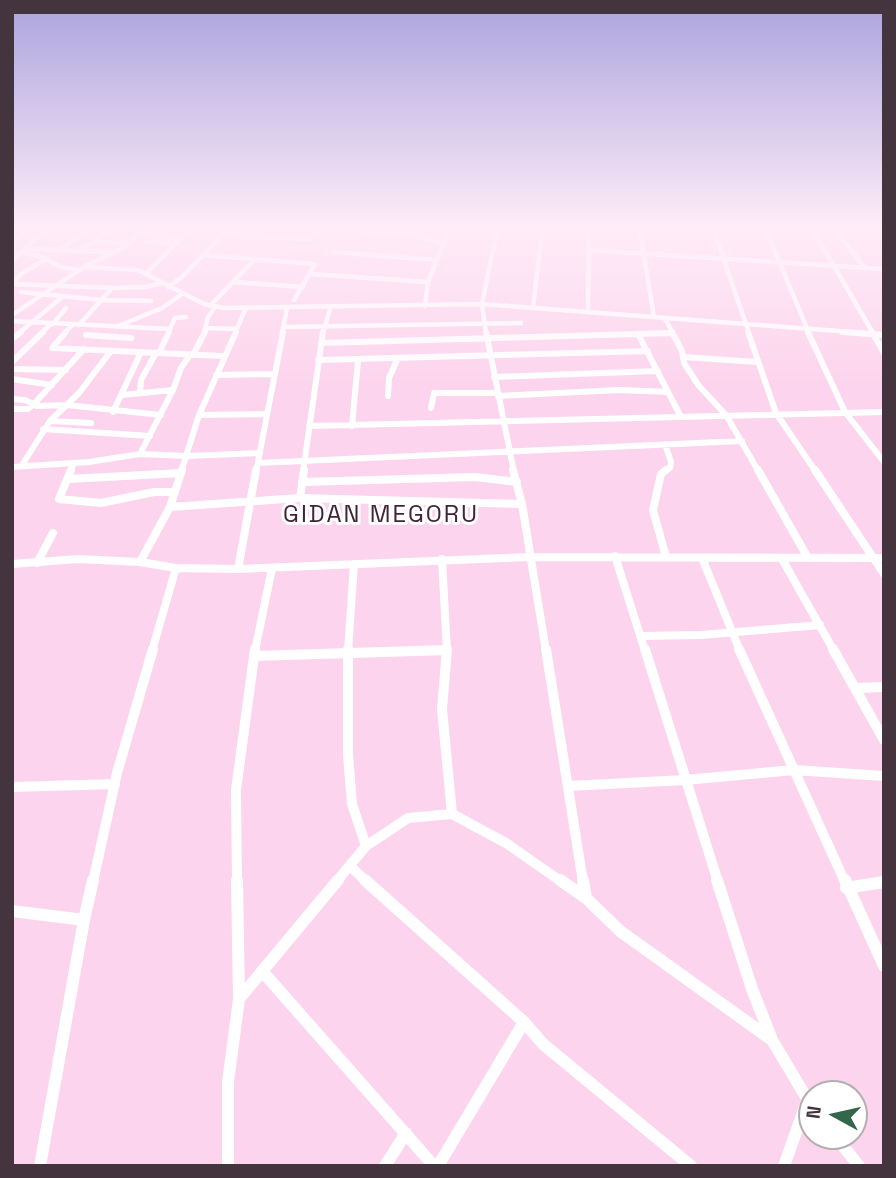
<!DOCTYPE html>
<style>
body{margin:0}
#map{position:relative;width:896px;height:1178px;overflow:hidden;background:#fcd4ed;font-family:"Space Grotesk",sans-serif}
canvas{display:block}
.frame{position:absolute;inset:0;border:14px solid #44343e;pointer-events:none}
.north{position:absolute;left:798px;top:1080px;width:70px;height:70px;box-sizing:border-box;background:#fff;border:2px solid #b4aeb2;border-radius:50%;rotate:278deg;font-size:19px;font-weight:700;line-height:28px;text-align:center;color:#44343e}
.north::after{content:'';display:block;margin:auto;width:24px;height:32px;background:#32674c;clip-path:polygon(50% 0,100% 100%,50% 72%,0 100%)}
</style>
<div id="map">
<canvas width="896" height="1178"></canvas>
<div class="frame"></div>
<div class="north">N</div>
</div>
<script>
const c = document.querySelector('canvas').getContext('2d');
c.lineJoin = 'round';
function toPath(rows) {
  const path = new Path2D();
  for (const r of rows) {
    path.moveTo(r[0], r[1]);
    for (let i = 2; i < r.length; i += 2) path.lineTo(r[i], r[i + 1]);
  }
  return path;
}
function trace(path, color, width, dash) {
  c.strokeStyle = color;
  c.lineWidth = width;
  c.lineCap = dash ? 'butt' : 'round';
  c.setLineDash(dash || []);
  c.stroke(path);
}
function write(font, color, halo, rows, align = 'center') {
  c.font = font + ' "Space Grotesk",sans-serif';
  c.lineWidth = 6;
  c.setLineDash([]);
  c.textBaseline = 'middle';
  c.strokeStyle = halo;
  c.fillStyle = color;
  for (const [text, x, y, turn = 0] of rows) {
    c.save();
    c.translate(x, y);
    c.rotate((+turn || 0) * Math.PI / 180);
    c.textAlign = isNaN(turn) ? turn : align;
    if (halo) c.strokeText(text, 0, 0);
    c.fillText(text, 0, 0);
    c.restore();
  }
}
trace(toPath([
 [296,225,420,236,443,244],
 [639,225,654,317],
 [712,225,749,333],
 [764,225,809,333],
 [810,225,873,333],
 [831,225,865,268],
 [877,225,884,232],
 [12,227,30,227],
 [138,234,181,238],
 [222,235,310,239,322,228],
 [12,240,31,227,107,225],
 [95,242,129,243],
 [146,242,178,243],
 [63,248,94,225],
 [25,249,113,252],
 [80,250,117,225],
 [588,250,884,269],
 [334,252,436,260],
 [24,253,43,257,60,267,80,270],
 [202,255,315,264,294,300],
 [12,261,48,227],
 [84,267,138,270,204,304,224,308,482,304,865,333],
 [146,274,193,225],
 [311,274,428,282],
 [234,282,303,287],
 [12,284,112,288,146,287,162,283],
 [12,284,21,274,46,259],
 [168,287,182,277,232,225],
 [21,292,102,300,151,301],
 [210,306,255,259],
 [425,306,428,282,451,225],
 [533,307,543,225],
 [588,311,589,225],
 [12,315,84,267,124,247,148,225],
 [665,319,673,333],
 [12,321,169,329],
 [53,324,66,308],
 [79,325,112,288],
 [116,327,162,308,182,294],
 [283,327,521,323],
 [207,328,235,329],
 [19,333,62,297],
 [41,333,51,324],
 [65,333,72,325],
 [168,333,175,318,186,317],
 [204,333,208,317,215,307],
 [235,333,246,308],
 [282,333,287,308],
 [323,333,331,306],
 [486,333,482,304,498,225],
 [655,333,672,333]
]), '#fff', 4.5);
trace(toPath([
 [486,332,514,472],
 [672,332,682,351,684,363,699,386,726,415,759,472],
 [748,332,776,413,816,472],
 [808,332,845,412,884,462],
 [842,332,884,335],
 [872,332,884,353],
 [638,334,680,415],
 [86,335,131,338],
 [12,339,21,332],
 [321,343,672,333],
 [52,348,223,356],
 [52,348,66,332],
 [159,353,169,332],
 [193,355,205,332],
 [684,357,757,362],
 [318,360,648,351],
 [12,362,43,332],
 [12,369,66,370],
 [216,375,275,374],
 [494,377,658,371],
 [12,379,52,385],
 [140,392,141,380,156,353],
 [122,395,173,390],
 [388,396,389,378,397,360],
 [498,396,619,390,668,392],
 [12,399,25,400,37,406,67,405,161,415],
 [431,408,434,393,497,393],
 [12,409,28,409,33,405,84,349],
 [113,412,141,352],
 [199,415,266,414],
 [50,421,91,423],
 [309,426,884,412],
 [352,426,358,361],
 [43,429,150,436],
 [140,454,173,390,181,368,190,355],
 [258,463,742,441],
 [22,465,50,421,79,393,111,351],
 [12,467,89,462,140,454,187,456,260,453],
 [70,472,74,463],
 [181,472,199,415,236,332],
 [256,472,283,332],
 [303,472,323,332],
 [664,472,670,468,671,462,665,444]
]), '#fff', 6);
trace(toPath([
 [71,470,59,499,101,503,154,492,175,492],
 [304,470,300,498,522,504],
 [513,470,522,504,546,651],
 [758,470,808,558],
 [815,470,884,574],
 [68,479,181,473],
 [302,482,475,477,517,482],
 [170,507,300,498],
 [615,556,645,651],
 [666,557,653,510,661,474,666,470],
 [702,558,740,651],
 [442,559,447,651],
 [782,559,834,651],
 [140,562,170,507,182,470],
 [37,563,53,533],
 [12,564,78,559,140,562,176,568,238,569,529,557,884,558],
 [238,569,256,470],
 [640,636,701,635,820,625],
 [152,651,176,568],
 [255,651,272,568],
 [348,651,354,564],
 [412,651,447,650]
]), '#fff', 8);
trace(toPath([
 [348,649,348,755,352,804,366,846],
 [447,649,442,709,452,814],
 [546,649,583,882],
 [645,649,718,882],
 [739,649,845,882],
 [833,649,884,740],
 [254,656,447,650],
 [855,688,884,687],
 [568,786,685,780,794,770,884,776],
 [12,787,115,784],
 [351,867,367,882],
 [93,882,117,773,153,649],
 [237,882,236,790,255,649],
 [336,882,366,846,408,818,452,814,506,843,562,882]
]), '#fff', 10);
trace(toPath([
 [237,880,239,999],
 [365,880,524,1022,543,1044,691,1166],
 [560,880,586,898],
 [583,880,586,898,620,931,772,1040],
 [717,880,752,989,772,1040,812,1107],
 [845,880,884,966],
 [846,888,884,882],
 [12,911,84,920,40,1166],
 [84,920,93,880],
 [262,971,434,1166],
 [835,1136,859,1166],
 [228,1166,228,1082,239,999,338,880],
 [385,1166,406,1133],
 [438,1166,524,1022],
 [784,1166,807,1101]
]), '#fff', 12);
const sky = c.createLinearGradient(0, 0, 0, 390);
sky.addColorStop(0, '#aba4de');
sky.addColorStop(0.58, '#feecf7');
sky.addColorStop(1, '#feecf700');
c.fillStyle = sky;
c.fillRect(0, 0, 896, 390);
c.letterSpacing = '2px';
write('24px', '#412337', '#fff', [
 ["GIDAN MEGORU",381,515]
]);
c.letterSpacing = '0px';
</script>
